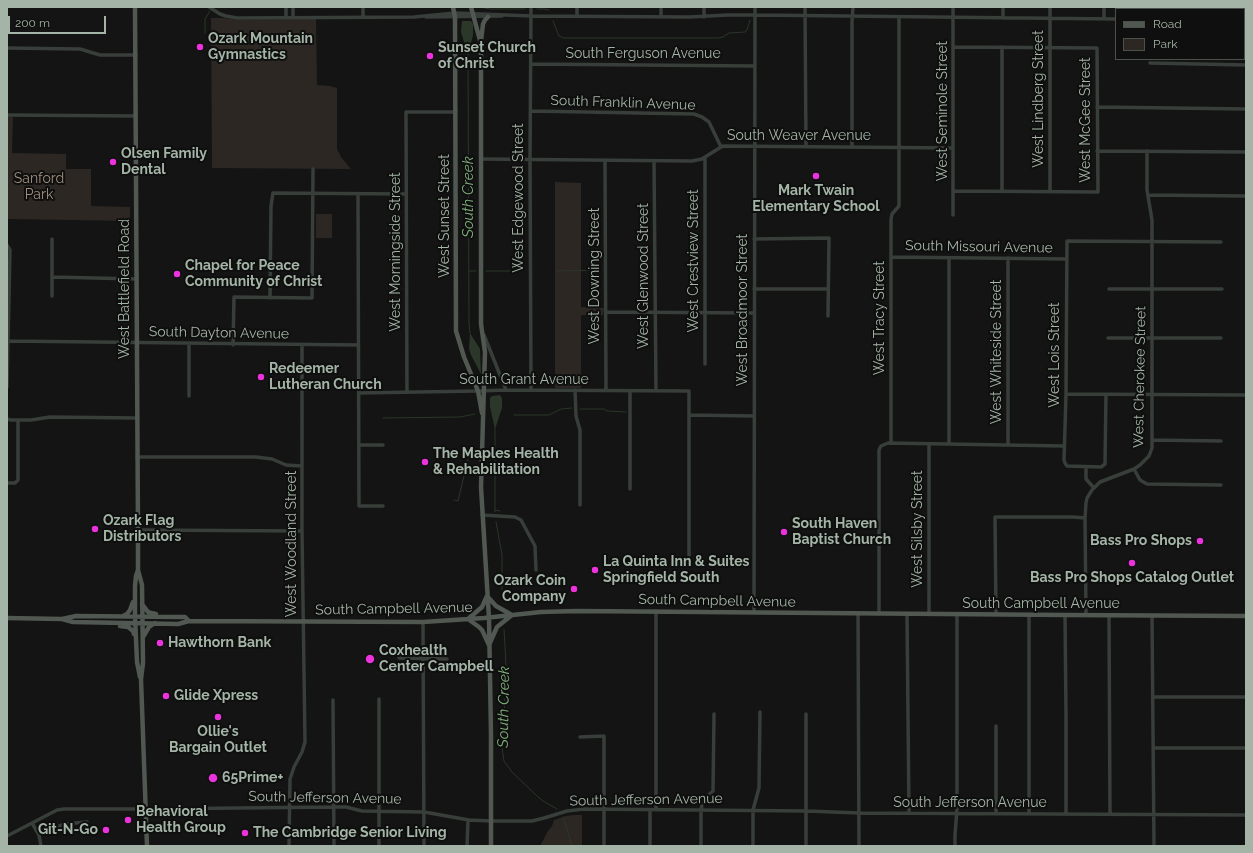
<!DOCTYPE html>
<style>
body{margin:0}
#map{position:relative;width:1253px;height:853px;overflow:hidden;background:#131413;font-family:Raleway,sans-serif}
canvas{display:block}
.frame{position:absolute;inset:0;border:8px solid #a4b4a6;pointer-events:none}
.legend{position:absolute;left:1115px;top:8px;width:130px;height:52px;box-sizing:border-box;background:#0e0f0e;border:1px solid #4a514b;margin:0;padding:5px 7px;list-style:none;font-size:12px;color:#a4b4a6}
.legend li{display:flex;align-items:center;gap:8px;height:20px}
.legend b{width:20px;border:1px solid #4a514b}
.scale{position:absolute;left:8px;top:16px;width:98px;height:18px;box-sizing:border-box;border:2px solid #a4b4a6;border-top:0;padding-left:5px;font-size:12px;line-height:14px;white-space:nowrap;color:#a4b4a6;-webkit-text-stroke:3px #0e0f0e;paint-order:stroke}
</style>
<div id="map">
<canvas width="1253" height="853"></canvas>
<div class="frame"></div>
<ul class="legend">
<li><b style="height:5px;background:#505851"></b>Road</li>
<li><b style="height:11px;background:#2c2723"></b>Park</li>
</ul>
<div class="scale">200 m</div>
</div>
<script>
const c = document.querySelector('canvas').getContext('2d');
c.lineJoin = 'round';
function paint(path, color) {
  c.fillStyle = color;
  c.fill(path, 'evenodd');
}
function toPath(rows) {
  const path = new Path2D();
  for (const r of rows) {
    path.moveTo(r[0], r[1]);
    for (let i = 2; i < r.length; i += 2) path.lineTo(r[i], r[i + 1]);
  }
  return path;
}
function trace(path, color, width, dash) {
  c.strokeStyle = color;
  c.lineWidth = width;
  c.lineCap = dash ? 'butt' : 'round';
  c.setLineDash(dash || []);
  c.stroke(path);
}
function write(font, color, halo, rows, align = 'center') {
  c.font = font + ' Raleway,sans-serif';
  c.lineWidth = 4;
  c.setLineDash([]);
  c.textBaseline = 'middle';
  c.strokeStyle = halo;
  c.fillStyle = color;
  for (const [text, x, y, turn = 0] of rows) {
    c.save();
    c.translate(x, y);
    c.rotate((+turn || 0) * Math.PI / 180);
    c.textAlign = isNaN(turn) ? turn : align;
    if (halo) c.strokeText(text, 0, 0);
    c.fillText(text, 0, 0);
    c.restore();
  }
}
paint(toPath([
 [211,18,224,18,238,20,316,19,317,85,330,86,337,88,337,149,341,157,351,169,212,168],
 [7,117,13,117,12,153,66,154,66,169,91,169,91,206,130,207,130,221,7,219],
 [555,182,581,183,581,307,604,308,603,315,581,315,581,388,555,388],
 [316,214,332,214,332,238,316,238],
 [574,815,582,815,582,846,540,846,548,831,552,826,554,820,566,816]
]), '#2c2723');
paint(toPath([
 [462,21,471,21,473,24,473,35,468,55,461,32],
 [470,333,480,349,481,374,471,355,469,349],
 [500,395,502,398,502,408,495,429,490,407,490,398,492,396]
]), '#2b3729');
trace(toPath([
 [480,7,490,9,525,9],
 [537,9,544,9,549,10],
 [553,21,559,36,564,38,718,38,723,37,729,33,745,32,747,30,750,20],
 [205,33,205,19,210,11],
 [468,54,469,323,470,333],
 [469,271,476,271],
 [486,271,519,271],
 [556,271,601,270],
 [580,409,604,409,607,411,626,412],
 [514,415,549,415,561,409,572,408],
 [383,418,460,417,475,414],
 [454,500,458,501,468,459],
 [495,510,500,511],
 [495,512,495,428],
 [496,522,502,555,502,590],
 [504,629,506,666,504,721,502,747,504,761,512,772,537,796,543,801,557,809],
 [563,817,572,846]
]), '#2b3729', 1);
trace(toPath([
 [209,7,220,14,226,16,237,18,416,17],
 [293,7,293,18],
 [363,7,363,17],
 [577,7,577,16],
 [704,7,704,17],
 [805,7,806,147],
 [1003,7,1003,18],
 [1050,7,1050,192],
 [1104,7,1104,19],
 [1152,9,1152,7],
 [414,17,455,13,531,16,689,17,728,15,755,15,1116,19],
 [426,17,502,16],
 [661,17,661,7],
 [286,18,286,7],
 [1244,19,1246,19],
 [1002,47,1002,191],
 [7,48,80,49,100,55,136,55],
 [1150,63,1246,65],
 [531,64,754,66],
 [1097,107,1246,109],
 [531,111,694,114,702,117,709,122,721,147],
 [7,115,136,116],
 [852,147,852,22,853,7],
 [1097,151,1246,152],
 [481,159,692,161,702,159,721,147,724,146,953,148],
 [605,160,606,391],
 [654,161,656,391],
 [954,191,1098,192,1097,48,954,47],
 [358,194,359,506,383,506],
 [1148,195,1246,196],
 [953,215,953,7],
 [754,239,829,238,828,316],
 [7,245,10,250,7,387],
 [891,257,1066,259],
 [949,258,949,444],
 [1008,258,1008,445],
 [52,277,136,279],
 [754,289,828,289],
 [1109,289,1222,289],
 [52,296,52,239],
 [270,298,271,206,273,193,406,194],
 [606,312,754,313],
 [484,335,506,390],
 [1108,338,1221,338],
 [7,341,358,345],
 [189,344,189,396],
 [233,345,234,297,312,298,313,169],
 [705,364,705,158],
 [531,390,530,159,531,7],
 [575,390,576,416,580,430,580,505],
 [407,392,406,112,456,112],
 [359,393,478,391,506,390,689,391,689,560],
 [1066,394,1246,395],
 [1106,395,1105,464,1101,467,1067,466,1065,463,1064,460,1066,394,1067,241,1221,242],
 [689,415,754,416],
 [7,419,11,420,31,420,50,417,137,418],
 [1152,440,1221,441],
 [891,443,891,220,892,214,899,206,899,17],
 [929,444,929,614],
 [359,445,383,445],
 [137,457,256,457,272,459,286,465,302,466],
 [1086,467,1086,479,1094,488],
 [1134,469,1140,480,1147,484,1221,485],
 [7,483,15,483,18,480,18,420],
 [630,489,630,391],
 [482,515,515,517,521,520,535,546,536,570],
 [138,530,302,531],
 [656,611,656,810],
 [754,612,755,7],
 [858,613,859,846],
 [879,614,879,450,881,446,888,443,1064,446],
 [907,614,909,813],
 [996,614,995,517,1073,517,1085,518],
 [1029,615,1029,814],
 [1065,615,1066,716,1066,814],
 [1086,615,1085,518,1086,503,1087,498,1092,490,1100,482,1134,469,1140,465,1149,456,1152,448,1152,220,1147,190,1147,151],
 [1152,615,1154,846],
 [1109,616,1110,814],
 [423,622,424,846],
 [399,658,447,659],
 [1153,697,1246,697],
 [379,699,379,846],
 [333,700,334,846],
 [806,714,806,846],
 [996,726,996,814],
 [580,737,604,736,604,846],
 [1154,748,1246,748],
 [650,810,650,846],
 [32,823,39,835,41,846],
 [47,831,64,824,87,822],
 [7,836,57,810,64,809,145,809,334,807,346,807,362,811,424,812,469,820,491,821,532,821,544,818,567,811,584,809,807,811,859,813,1246,815],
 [289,846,290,779,294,767,302,752,305,742,302,531,302,345],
 [467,846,468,820],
 [701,846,701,810,703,800,713,791,714,714],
 [753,846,753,810,759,788,760,712],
 [955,846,955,835,957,809,957,614]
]), '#383e3a', 3.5);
trace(toPath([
 [135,7,138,530,138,570,142,585,143,663,141,679,147,846],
 [453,7,455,17,456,331,464,357,478,391,482,413],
 [471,7,481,44,481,324,485,352,481,487,489,618,491,734,491,846],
 [481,41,483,24,485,20,488,17],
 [138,570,136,576,135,586,135,616,137,662,140,677],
 [487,596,496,606,512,615,497,627,489,645,482,630,479,627,468,619,482,607,487,596],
 [142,604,148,612,151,613,156,614],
 [123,616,127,614,130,610,133,602],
 [7,618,62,619,73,622,178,624,189,621,423,622,484,618,541,612,577,611,1065,615,1246,616],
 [62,619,76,616,179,617,185,617,189,621],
 [120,626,128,627,133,631,134,634],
 [143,637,149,627,155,623]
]), '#505851', 4.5);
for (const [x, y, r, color] of [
 [200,47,4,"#ec32dd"],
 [430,56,4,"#ec32dd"],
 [113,162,4,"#ec32dd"],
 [816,176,4,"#ec32dd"],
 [177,274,4,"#ec32dd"],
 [261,377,4,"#ec32dd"],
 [425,462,4,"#ec32dd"],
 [95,529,4,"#ec32dd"],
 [784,532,4,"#ec32dd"],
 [1200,541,4,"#ec32dd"],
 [1132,563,4,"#ec32dd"],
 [595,570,4,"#ec32dd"],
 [574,589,4,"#ec32dd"],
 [160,643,4,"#ec32dd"],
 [370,659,5,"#ec32dd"],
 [166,696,4,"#ec32dd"],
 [218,717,4,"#ec32dd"],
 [213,778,5,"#ec32dd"],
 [128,820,4,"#ec32dd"],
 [106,830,4,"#ec32dd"],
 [245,833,4,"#ec32dd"]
]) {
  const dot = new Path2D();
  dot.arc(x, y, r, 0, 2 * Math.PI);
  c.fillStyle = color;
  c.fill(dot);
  trace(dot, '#0e0f0e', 1.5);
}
write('bold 14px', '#a4b4a6', '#0e0f0e', [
 ["Ozark Mountain",208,39],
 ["Gymnastics",208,55],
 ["Sunset Church",438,48],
 ["of Christ",438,64],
 ["Olsen Family",121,154],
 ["Dental",121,170],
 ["Mark Twain",816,191,"center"],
 ["Elementary School",816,207,"center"],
 ["Chapel for Peace",185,266],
 ["Community of Christ",185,282],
 ["Redeemer",269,369],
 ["Lutheran Church",269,385],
 ["The Maples Health",433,454],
 ["& Rehabilitation",433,470],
 ["Ozark Flag",103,521],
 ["Distributors",103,537],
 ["South Haven",792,524],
 ["Baptist Church",792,540],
 ["Bass Pro Shops",1192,541,"right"],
 ["La Quinta Inn & Suites",603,562],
 ["Springfield South",603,578],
 ["Bass Pro Shops Catalog Outlet",1132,578,"center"],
 ["Ozark Coin",566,581,"right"],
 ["Company",566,597,"right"],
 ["Hawthorn Bank",168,643],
 ["Coxhealth",379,651],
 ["Center Campbell",379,667],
 ["Glide Xpress",174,696],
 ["Ollie's",218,732,"center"],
 ["Bargain Outlet",218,748,"center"],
 ["65Prime+",222,778],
 ["Behavioral",136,812],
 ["Health Group",136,828],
 ["Git-N-Go",98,830,"right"],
 ["The Cambridge Senior Living",253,833]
], 'left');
write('14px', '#a4b4a6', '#0e0f0e', [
 ["South Ferguson Avenue",643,54],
 ["West Lindberg Street",1039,99,-90],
 ["South Franklin Avenue",623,103,2],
 ["West Seminole Street",943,111,-90],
 ["West McGee Street",1086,120,-90],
 ["South Weaver Avenue",799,136],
 ["West Edgewood Street",519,198,-90],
 ["West Sunset Street",445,216,-90],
 ["South Missouri Avenue",979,247,1],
 ["West Morningside Street",396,252,-90],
 ["West Crestview Street",694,261,-90],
 ["West Downing Street",595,276,-90],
 ["West Glenwood Street",644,276,-90],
 ["West Battlefield Road",125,289,-90],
 ["West Broadmoor Street",743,310,-90],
 ["West Tracy Street",880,318,-90],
 ["South Dayton Avenue",219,333,1],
 ["West Whiteside Street",997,352,-90],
 ["West Lois Street",1055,355,-90],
 ["West Cherokee Street",1140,377,-89],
 ["South Grant Avenue",524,380],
 ["West Silsby Street",918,529,-90],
 ["West Woodland Street",292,544,-90],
 ["South Campbell Avenue",717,601,1],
 ["South Campbell Avenue",1041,604],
 ["South Campbell Avenue",394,609,-1],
 ["South Jefferson Avenue",325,798,1],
 ["South Jefferson Avenue",646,800,-1],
 ["South Jefferson Avenue",970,803]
]);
write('14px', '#9f8d7c', '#0e0f0e', [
 ["Sanford",39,179],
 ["Park",39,195]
]);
write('italic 15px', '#81af7c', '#0e0f0e', [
 ["South Creek",468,197,-90],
 ["South Creek",504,707,-89]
]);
</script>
